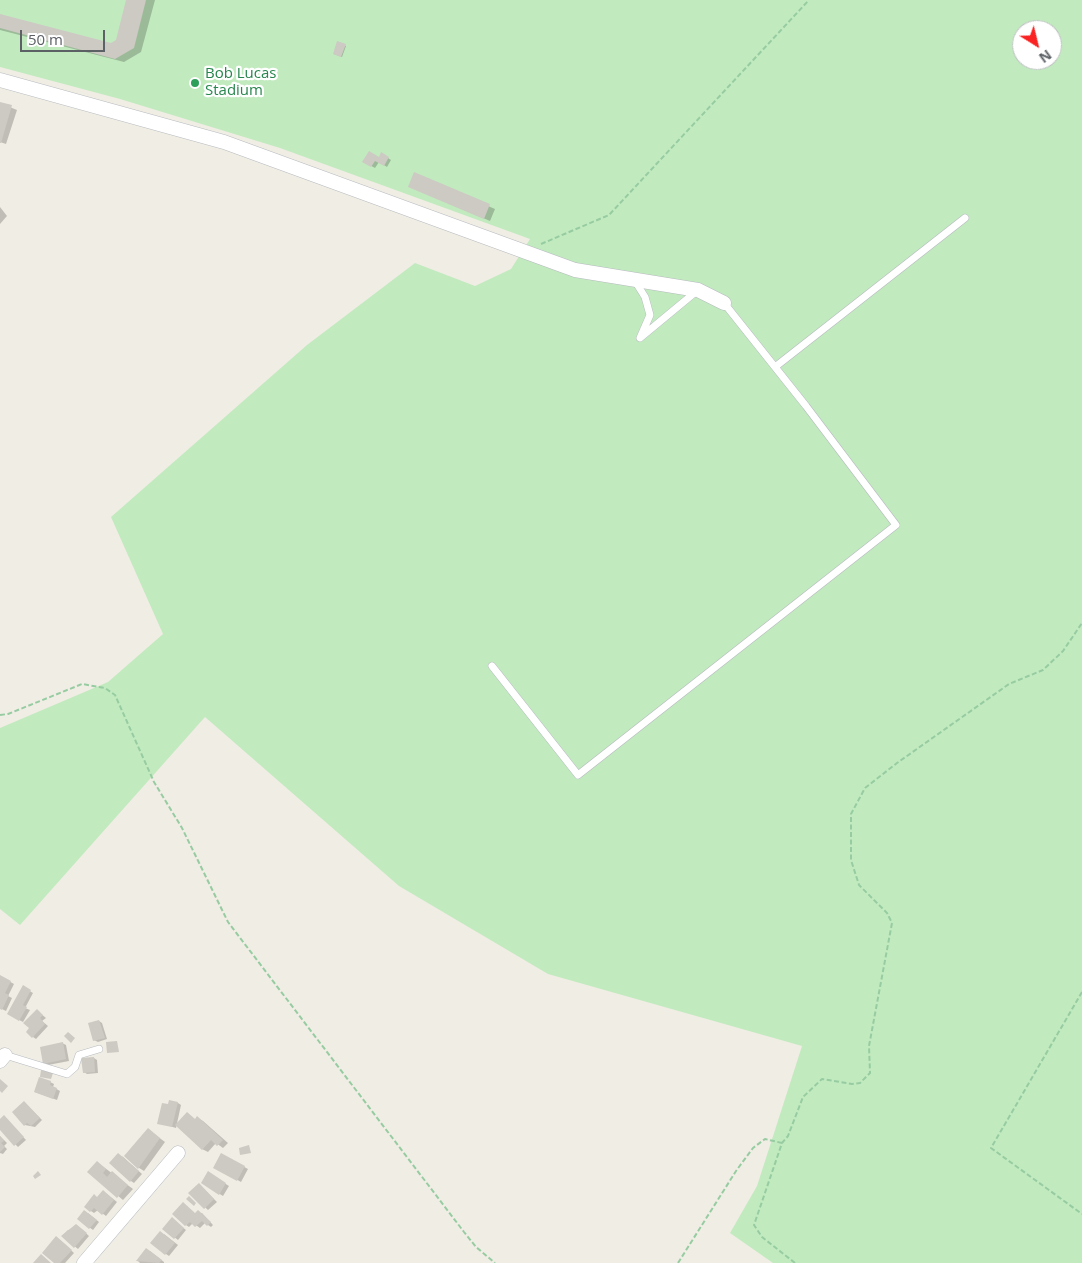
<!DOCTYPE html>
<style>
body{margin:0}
#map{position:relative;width:1082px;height:1263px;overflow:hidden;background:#f0ede4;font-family:"Open Sans",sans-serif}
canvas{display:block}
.north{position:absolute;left:1012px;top:20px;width:50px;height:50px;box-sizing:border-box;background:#fff;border:1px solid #bec0c2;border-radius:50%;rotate:144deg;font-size:14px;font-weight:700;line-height:20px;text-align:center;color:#5c6166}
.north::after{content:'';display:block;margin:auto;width:18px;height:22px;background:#f82322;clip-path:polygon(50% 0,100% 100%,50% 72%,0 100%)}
.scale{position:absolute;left:20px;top:30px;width:85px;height:22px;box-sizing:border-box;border:2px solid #5c6166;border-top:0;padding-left:6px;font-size:15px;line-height:18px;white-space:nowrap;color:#5c6166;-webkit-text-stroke:4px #fff;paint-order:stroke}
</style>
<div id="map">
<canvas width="1082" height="1263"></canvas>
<div class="north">N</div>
<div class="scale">50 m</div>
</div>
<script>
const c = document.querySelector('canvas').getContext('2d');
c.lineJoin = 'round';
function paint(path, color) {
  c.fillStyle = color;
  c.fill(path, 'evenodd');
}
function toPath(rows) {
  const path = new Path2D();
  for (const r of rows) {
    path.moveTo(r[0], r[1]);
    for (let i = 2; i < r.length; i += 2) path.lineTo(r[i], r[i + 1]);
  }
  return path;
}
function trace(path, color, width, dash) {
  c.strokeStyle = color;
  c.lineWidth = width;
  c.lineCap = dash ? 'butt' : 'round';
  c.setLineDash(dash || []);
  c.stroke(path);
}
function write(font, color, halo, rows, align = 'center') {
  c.font = font + ' "Open Sans",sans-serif';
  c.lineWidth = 4.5;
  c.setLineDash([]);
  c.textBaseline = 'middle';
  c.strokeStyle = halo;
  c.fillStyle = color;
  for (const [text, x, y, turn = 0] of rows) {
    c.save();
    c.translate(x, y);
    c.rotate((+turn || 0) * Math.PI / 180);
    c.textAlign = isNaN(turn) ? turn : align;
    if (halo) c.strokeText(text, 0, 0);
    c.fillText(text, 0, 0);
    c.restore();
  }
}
paint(toPath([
 [0,0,1082,0,1082,1263,773,1263,730,1233,757,1186,802,1046,548,974,399,886,205,717,20,925,0,909,0,728,108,682,163,634,111,517,307,345,415,263,475,286,511,269,530,239,280,148,120,99,0,67],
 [1022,30,1052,30,1052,60,1022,60]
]), '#c2eabf');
paint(toPath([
 [128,0,155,0,141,52,124,62,0,30,0,15,111,44,117,41],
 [338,43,346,46,342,57,334,54],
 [0,103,17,110,6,144,0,142],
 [382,154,391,160,387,167,379,162,375,168,364,162,379,158],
 [414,174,495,209,490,221,415,189],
 [0,207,7,216,0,224],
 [0,976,14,984,8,996,12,998,6,1011,0,1008],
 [23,987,33,993,25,1008,30,1010,23,1022,8,1014],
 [40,1013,46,1018,42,1021,48,1026,36,1039,33,1037],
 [99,1021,102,1023,107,1039,98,1042,94,1040],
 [62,1043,66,1045,69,1061,48,1065,45,1063],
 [94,1058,97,1060,98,1073,87,1074,84,1072],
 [50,1082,54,1084,53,1087,60,1091,57,1100,35,1092],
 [24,1102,42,1120,35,1127,25,1125],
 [178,1103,181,1105,176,1128,159,1123,169,1106],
 [187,1114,196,1120,198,1118,203,1121,228,1143,223,1148,216,1143,208,1152,202,1149],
 [4,1117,26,1140,18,1147,0,1129,0,1121],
 [149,1130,165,1142,144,1171,136,1166],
 [0,1136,7,1143,4,1146,7,1149,3,1154,0,1153],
 [222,1155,248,1169,241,1182,215,1167],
 [122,1156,142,1174,134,1183,131,1181],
 [97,1162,133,1189,123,1200,89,1172],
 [208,1173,229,1186,223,1196,202,1183],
 [202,1187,217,1202,208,1210,190,1193],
 [107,1194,117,1202,106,1216,98,1210,94,1213,85,1207],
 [88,1213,99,1222,93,1230,78,1219],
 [202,1213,213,1225,211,1227,205,1223,200,1228,193,1223,189,1227,186,1225,195,1214],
 [175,1221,186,1230,178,1240,164,1229],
 [79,1227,89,1236,78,1249,62,1236,68,1230,71,1231],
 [164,1234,178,1245,169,1256,166,1254],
 [60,1240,74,1253,65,1263,56,1263],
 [150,1251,164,1262,164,1263,140,1263,138,1261]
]), '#0003');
paint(toPath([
 [126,0,146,0,134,48,115,59,0,28,0,14,111,43,116,40],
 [337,41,346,44,341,57,333,54],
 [0,102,12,105,1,143,0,143],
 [369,151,379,157,381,152,389,157,384,166,375,161,371,167,362,162],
 [414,172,490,204,484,219,408,187],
 [0,975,11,981,5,993,9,995,2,1010,0,1009],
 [23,985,31,990,23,1005,27,1007,19,1021,7,1014],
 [37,1009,43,1015,40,1018,45,1024,32,1038,26,1032,29,1028,23,1023],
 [99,1020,105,1038,93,1041,88,1023],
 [68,1032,75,1038,71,1043,64,1036],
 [117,1041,119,1052,107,1053,106,1042],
 [63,1042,66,1059,43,1064,40,1047],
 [94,1057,95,1072,83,1073,81,1058],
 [41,1070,53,1073,51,1079,40,1077],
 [39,1077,51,1081,50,1085,57,1088,53,1099,34,1092],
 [0,1079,8,1086,2,1093,0,1091],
 [169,1100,178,1102,172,1127,157,1124,162,1103,168,1104],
 [24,1101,40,1118,31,1126,27,1123,24,1126,12,1112],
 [187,1112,195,1119,197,1116,223,1140,217,1146,211,1140,202,1150,175,1125],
 [4,1115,24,1137,14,1146,0,1130,0,1119],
 [148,1128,160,1138,138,1169,124,1156],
 [0,1136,4,1141,1,1143,5,1147,0,1152],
 [249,1145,251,1153,240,1155,239,1148],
 [118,1153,139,1171,130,1182,109,1163],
 [221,1153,245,1166,237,1181,213,1168],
 [97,1161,106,1169,103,1173,107,1177,112,1171,128,1185,117,1198,87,1172],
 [38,1171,41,1175,35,1179,33,1176],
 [208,1171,226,1183,219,1195,201,1183],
 [199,1183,214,1199,204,1209,188,1193],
 [103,1190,114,1200,102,1215,94,1208,90,1212,84,1207,94,1194,97,1197],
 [189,1196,196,1203,194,1206,186,1199],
 [183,1202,195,1213,198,1210,211,1222,207,1226,202,1221,195,1227,190,1222,185,1226,172,1214],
 [84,1210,97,1220,89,1229,77,1219],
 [172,1217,184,1228,174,1239,162,1229],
 [76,1224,87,1233,74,1248,61,1236],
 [160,1231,175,1243,165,1255,150,1243],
 [56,1236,72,1250,60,1263,54,1263,42,1253],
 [146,1248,162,1260,159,1263,136,1261],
 [41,1254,51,1263,33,1263]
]), '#cdc9c3');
const lane = toPath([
 [635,281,645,297,650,315,640,338,698,290],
 [775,367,965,218],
 [492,666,578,775,896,525,806,406,724,303],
 [5,1055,67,1074,75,1067,79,1055,99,1049]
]);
const street = toPath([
 [0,80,224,142,575,270,698,290,724,303],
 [0,1061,5,1055],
 [84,1263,178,1153]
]);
trace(lane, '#b7bbbf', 8);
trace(street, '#b7bbbf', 15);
trace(toPath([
 [541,244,609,215,809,0],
 [0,715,8,714,82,684,105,688,115,695,154,782,182,828,228,922,464,1232,476,1247,495,1263],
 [1082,992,991,1148,1082,1214],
 [678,1263,736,1171,753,1148,765,1139,782,1143],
 [795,1263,762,1237,754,1225,782,1143,788,1136,803,1097,822,1079,852,1084,860,1083,870,1073,869,1046,892,923,887,913,859,885,851,860,851,814,865,788,897,763,1009,684,1043,670,1063,651,1082,623]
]), '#97cca2', 2, [5, 2.5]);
trace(lane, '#fff', 7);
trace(street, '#fff', 14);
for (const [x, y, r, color] of [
 [195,83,5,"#2e9e5b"]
]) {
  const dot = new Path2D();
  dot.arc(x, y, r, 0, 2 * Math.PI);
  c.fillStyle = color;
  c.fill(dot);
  trace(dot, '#fff', 2);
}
write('15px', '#27864d', '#fff', [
 ["Bob Lucas",205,74],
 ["Stadium",205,91]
], 'left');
</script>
